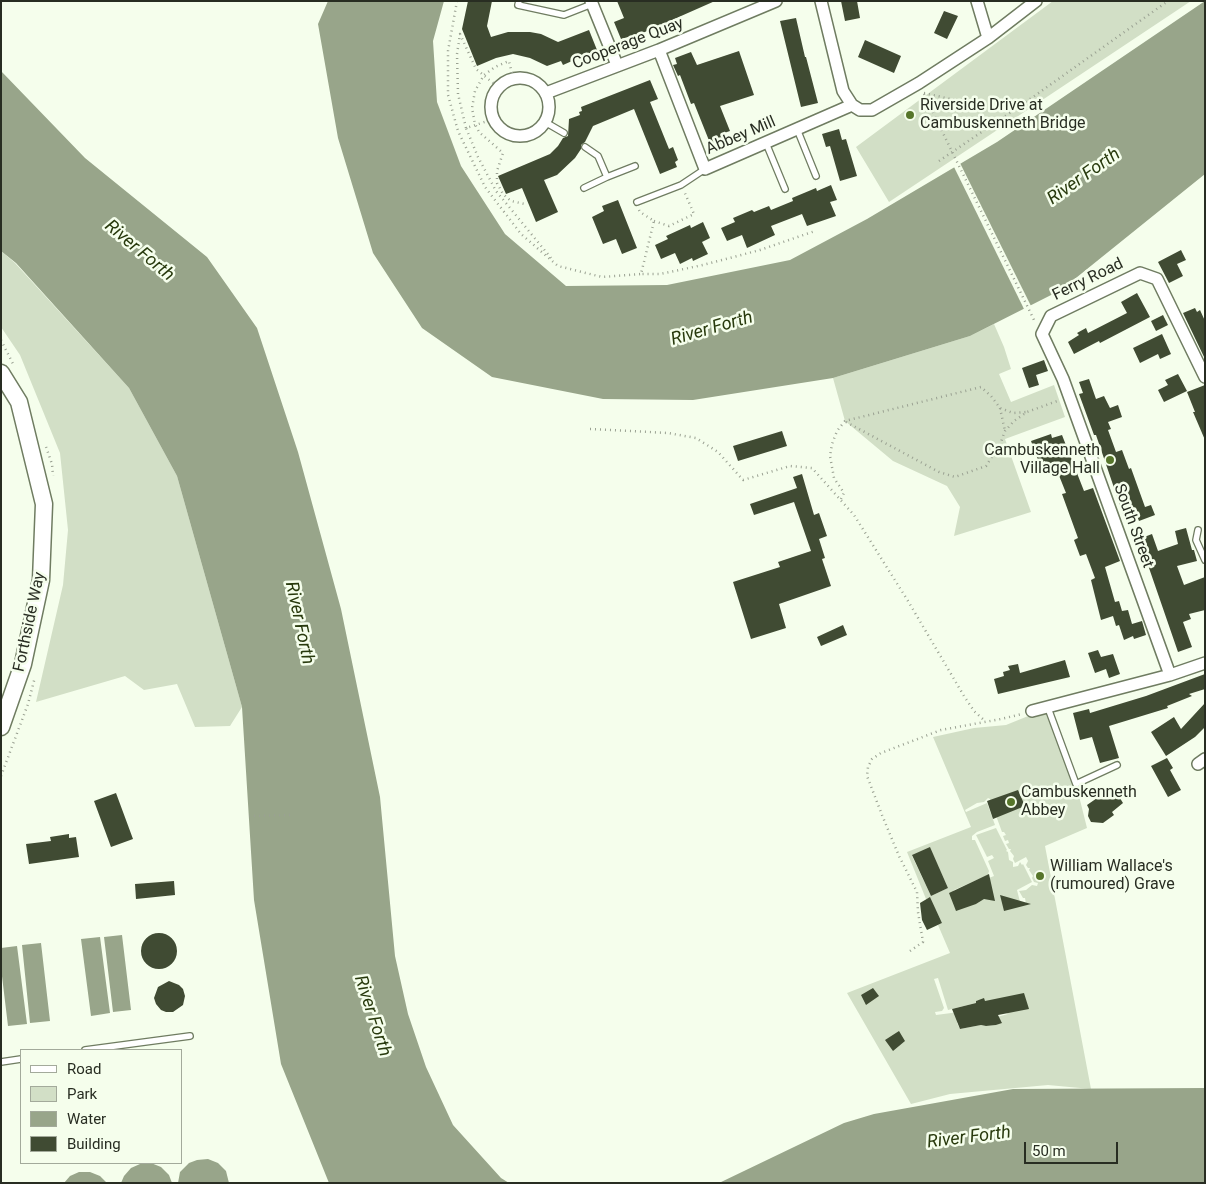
<!DOCTYPE html>
<style>
body{margin:0}
#map{position:relative;width:1206px;height:1184px;overflow:hidden;background:#f5feec;font-family:Roboto,sans-serif}
canvas{display:block}
.frame{position:absolute;inset:0;border:2px solid #282d22;pointer-events:none}
.legend{position:absolute;left:20px;top:1049px;width:162px;height:115px;box-sizing:border-box;background:#f5feec;border:1px solid #a3aa9b;margin:0;padding:6px 9px;list-style:none;font-size:15px;color:#282d22}
.legend li{display:flex;align-items:center;gap:10px;height:25px}
.legend b{width:25px;border:1px solid #a3aa9b}
.scale{position:absolute;left:1024px;top:1142px;width:94px;height:22px;box-sizing:border-box;border:2px solid #282d22;border-top:0;padding-left:6px;font-size:15px;line-height:18px;white-space:nowrap;color:#282d22;-webkit-text-stroke:4px #f5feec;paint-order:stroke}
</style>
<div id="map">
<canvas width="1206" height="1184"></canvas>
<div class="frame"></div>
<ul class="legend">
<li><b style="height:6px;background:#fff"></b>Road</li>
<li><b style="height:14px;background:#d2dfc6"></b>Park</li>
<li><b style="height:14px;background:#98a58a"></b>Water</li>
<li><b style="height:14px;background:#404b33"></b>Building</li>
</ul>
<div class="scale">50 m</div>
</div>
<script>
const c = document.querySelector('canvas').getContext('2d');
c.lineJoin = 'round';
function paint(path, color) {
  c.fillStyle = color;
  c.fill(path, 'evenodd');
}
function toPath(rows) {
  const path = new Path2D();
  for (const r of rows) {
    if (r.length === 3) {
      path.moveTo(r[0] + r[2], r[1]);
      path.arc(r[0], r[1], r[2], 0, 2 * Math.PI);
      continue;
    }
    path.moveTo(r[0], r[1]);
    for (let i = 2; i < r.length; i += 2) path.lineTo(r[i], r[i + 1]);
  }
  return path;
}
function trace(path, color, width, dash) {
  c.strokeStyle = color;
  c.lineWidth = width;
  c.lineCap = dash ? 'butt' : 'round';
  c.setLineDash(dash || []);
  c.stroke(path);
}
function write(font, color, halo, rows, align = 'center') {
  c.font = font + ' Roboto,sans-serif';
  c.lineWidth = 5;
  c.setLineDash([]);
  c.textBaseline = 'middle';
  c.strokeStyle = halo;
  c.fillStyle = color;
  for (const [text, x, y, turn = 0] of rows) {
    c.save();
    c.translate(x, y);
    c.rotate((+turn || 0) * Math.PI / 180);
    c.textAlign = isNaN(turn) ? turn : align;
    if (halo) c.strokeText(text, 0, 0);
    c.fillText(text, 0, 0);
    c.restore();
  }
}
paint(toPath([
 [1053,1,1191,1,889,202,856,147],
 [1,251,15,263,129,388,177,476,242,707,230,726,195,727,177,684,144,690,125,676,36,702,63,585,68,530,60,453,20,355,1,327],
 [994,324,1004,347,1011,369,999,374,1011,402,1054,385,1065,417,1005,439,1031,512,954,536,960,507,947,486,893,461,845,421,833,378,970,336],
 [1048,708,1076,784,1087,828,1045,846,1091,1089,1048,1085,950,1094,911,1104,847,993,950,953,938,925,942,923,930,898,926,899,907,852,971,827,933,737,974,728,1006,725],
 [988,798,990,799,1002,832,1004,832,1006,835,1003,836,1005,841,1008,840,1009,843,1006,844,1009,849,1011,849,1010,851,1014,856,1013,859,1015,863,1026,857,1028,861,1026,865,1028,868,1030,868,1029,870,1033,876,1032,878,1034,882,1038,883,1037,886,1032,885,1026,890,1019,891,1023,898,1025,898,1026,904,1021,906,1017,890,1032,882,1023,864,1022,865,1020,862,1018,866,1013,867,1013,862,1009,860,1008,852,1006,851,1007,850,996,828,976,835,987,857,992,855,994,858,988,861,994,876,989,878,979,900,979,902,976,904,953,892,954,890,988,875,989,871,975,840,972,840,972,836,977,832,995,825,987,803,966,812,965,810,977,803,984,802],
 [930,848,948,888,931,896,912,856],
 [938,978,948,1010,976,1003,976,1001,978,1000,985,1001,1008,1014,997,1017,1002,1022,996,1025,986,1026,981,1025,960,1029,957,1023,960,1021,959,1012,936,1015,935,1012,942,1011,944,1008,934,979]
]), '#d2dfc6');
paint(toPath([
 [328,1,444,1,433,41,437,102,461,166,505,234,566,286,667,285,790,260,867,219,997,142,1205,1,1205,174,1061,290,970,336,833,378,693,400,603,399,492,377,422,328,373,253,338,138,318,24],
 [1,71,85,158,207,257,257,328,298,452,341,609,380,797,395,956,408,1014,426,1067,453,1125,501,1178,509,1183,329,1183,281,1064,254,900,242,707,177,476,129,388,16,263,1,251],
 [122,935,131,1010,113,1012,104,937],
 [100,937,110,1013,91,1016,81,939],
 [41,943,50,1021,30,1023,22,945],
 [17,946,27,1024,8,1026,1,968,1,948],
 [1205,1088,1205,1183,719,1183,844,1123,874,1114,1013,1089],
 [208,1159,218,1163,226,1171,229,1183,178,1183,180,1172,189,1163,197,1160],
 [151,1163,161,1167,169,1175,172,1183,121,1183,124,1176,131,1168,140,1164],
 [79,1172,90,1172,100,1176,107,1183,64,1183,70,1176]
]), '#98a58a');
paint(toPath([
 [959,161,1032,308,1025,311,953,165]
]), '#f5feec');
paint(toPath([
 [468,1,492,1,487,26,491,37,508,32,530,32,541,34,558,42,589,30,597,50,563,65,561,61,547,66,530,58,513,54,496,58,477,66,462,29],
 [617,1,715,1,629,39,628,37,621,39,614,22,624,18],
 [841,1,857,1,860,18,845,21],
 [944,11,958,16,947,39,934,33],
 [796,18,805,57,806,57,818,103,801,107,780,21],
 [865,40,901,56,894,73,858,57],
 [739,51,754,95,720,106,730,131,724,133,728,141,712,148,694,103,691,104,680,75,678,76,673,65,677,64,675,58,691,52,697,65],
 [650,80,658,99,650,102,669,149,673,147,678,160,675,162,677,167,660,174,634,109,593,126,585,142,581,145,581,149,575,158,557,175,544,180,558,212,536,222,522,188,506,194,498,176,550,154,558,146,563,138,568,136,569,119,580,115,579,112,582,111,581,107],
 [839,129,842,140,846,139,857,176,840,181,830,146,826,147,822,134],
 [831,185,837,200,830,202,836,216,807,226,802,214,771,226,775,235,747,248,742,235,727,241,721,228,735,222,733,218,752,210,754,212,769,206,771,210,793,201,792,198,816,188,817,191],
 [618,200,637,248,622,254,616,239,603,244,592,217,604,211,602,206],
 [703,222,710,238,702,242,708,254,693,261,692,258,680,264,675,253,661,259,655,245,668,239,666,236,690,225,691,228],
 [1181,250,1186,260,1177,264,1183,276,1169,283,1158,262],
 [1137,293,1150,317,1100,343,1099,341,1074,354,1068,342,1079,335,1077,333,1086,328,1088,333,1127,313,1121,302],
 [1195,308,1197,312,1200,310,1205,321,1205,359,1183,313],
 [1163,315,1168,325,1156,331,1151,321],
 [1162,334,1171,354,1160,359,1158,354,1140,363,1133,348],
 [1044,360,1048,371,1036,375,1039,385,1029,388,1022,368],
 [1178,374,1187,391,1164,402,1158,390,1168,385,1165,380],
 [1089,379,1096,399,1104,396,1110,408,1118,405,1122,417,1108,422,1111,429,1108,430,1116,452,1122,450,1129,469,1131,468,1145,507,1151,505,1155,515,1139,521,1137,516,1125,520,1096,435,1094,435,1079,394,1083,393,1079,382],
 [1205,385,1205,440,1193,412,1195,412,1187,392],
 [782,431,787,446,738,461,733,446],
 [1051,434,1052,438,1062,435,1084,491,1093,488,1120,561,1105,567,1115,602,1119,601,1122,611,1128,610,1132,624,1142,621,1146,635,1134,639,1133,636,1124,640,1119,625,1116,626,1113,616,1101,620,1091,580,1095,578,1086,554,1080,556,1074,540,1078,538,1062,494,1066,493,1058,473,1051,475,1045,461,1039,463,1031,441],
 [802,474,814,515,819,513,827,536,819,539,825,558,822,559,831,586,779,604,786,628,751,639,733,582,780,567,778,562,811,551,794,502,754,515,750,504,797,488,793,477],
 [1186,528,1192,550,1194,550,1197,561,1177,566,1184,585,1205,577,1205,610,1189,614,1191,619,1183,622,1192,647,1178,652,1139,539,1152,534,1158,551,1178,544,1175,531],
 [843,625,847,635,821,646,817,637],
 [1098,650,1101,657,1113,654,1120,674,1109,678,1106,669,1095,673,1088,653],
 [1065,660,1070,677,998,694,994,679,1004,676,1003,672,1010,670,1008,666,1018,664,1020,673],
 [1205,674,1205,689,1189,694,1192,696,1167,706,1168,708,1109,726,1119,758,1100,763,1092,737,1080,740,1073,713,1089,709,1090,713,1146,696],
 [1205,703,1205,727,1195,737,1166,756,1151,732,1174,717,1181,729],
 [1167,758,1173,768,1170,770,1181,790,1168,797,1151,766],
 [1113,787,1123,803,1112,812,1114,815,1103,823,1091,822,1088,816,1089,809,1087,805],
 [1018,790,1025,806,993,819,987,801],
 [116,793,133,839,111,847,94,801],
 [69,834,69,838,76,837,79,857,29,864,26,844,51,841,50,837],
 [930,847,948,888,931,896,912,855],
 [989,874,995,901,984,899,976,904,956,911,949,893],
 [174,881,175,895,136,899,135,884],
 [1000,895,1031,904,1004,911],
 [930,897,942,923,927,930,922,920,920,903],
 [159,951,18],
 [169,981,179,985,183,989,185,996,183,1005,173,1012,166,1012,161,1010,156,1004,154,998,158,987],
 [873,988,879,996,866,1005,861,995],
 [1024,993,1029,1009,998,1015,1002,1023,996,1025,986,1026,981,1025,960,1029,952,1009,976,1003,976,1001,984,998,985,1001],
 [899,1031,905,1041,893,1051,885,1040]
]), '#404b33');
const lane = toPath([
 [519,1,518,5,564,15,592,4],
 [545,122,564,133],
 [797,129,816,176],
 [766,143,785,189],
 [607,177,635,166],
 [584,188,607,177,598,156,585,147],
 [637,202,681,185,705,169],
 [1198,530,1196,540,1205,560],
 [1048,708,1076,784,1117,765],
 [85,1050,190,1036],
 [1,1062,21,1059]
]);
const street = toPath([
 [591,1,617,65],
 [821,1,843,91,852,105,860,110,872,110,919,83,988,38,1036,1],
 [977,1,988,38],
 [659,50,705,169,852,105],
 [520,107,29],
 [546,93,659,50,776,1],
 [1170,675,1063,379,1042,334,1051,316,1140,273,1157,279,1205,377],
 [1032,711,1170,675,1205,663],
 [1198,764,1205,759]
]);
const secondary = toPath([
 [1,373,19,402,44,504,41,580,23,664,1,727]
]);
trace(lane, '#6f7c61', 8);
trace(street, '#6f7c61', 14);
trace(secondary, '#6f7c61', 19);
trace(toPath([
 [457,1,448,51,448,95,458,131,485,187,521,234,558,266,602,277,641,274],
 [513,78,509,61,495,67,484,75,475,91,472,108,475,124,479,132,503,153,497,171,497,183,503,194,511,201,525,204],
 [924,93,955,100,992,104,1014,109],
 [924,94,1035,322],
 [494,119,466,128,478,157,496,191,551,258],
 [466,128,458,94,457,54,460,34,476,69,498,87],
 [939,161,1033,97,1168,1],
 [639,210,640,212,654,221,641,274,660,274,703,265,760,250,815,231],
 [654,221,669,226,694,214,684,191],
 [1,340,14,366],
 [1000,408,1005,431],
 [846,422,939,472,955,477,986,466,1001,442,1005,431,1014,421,1027,412,1060,400],
 [590,429,668,433,696,438,718,452,743,480,790,466,812,468,854,515,908,601,964,696,974,711,985,721],
 [46,447,52,464,53,476],
 [841,499,844,493,834,478,830,456,832,444,837,431,845,421,981,387,991,396,1000,408,1013,413,1027,412],
 [1,776,28,704,35,677],
 [249,816,290,815],
 [910,951,923,942,918,912,917,892,899,856,882,815,867,776,868,767,872,759,881,753,941,730,1001,719,1022,714]
]), '#9aa192', 2.5, [1, 4]);
trace(lane, '#fff', 5.5);
trace(street, '#fff', 11);
trace(secondary, '#fff', 16);
for (const [x, y, r, color] of [
 [910,115,5,"#56752a"],
 [1110,460,5,"#56752a"],
 [1011,802,5,"#56752a"],
 [1040,876,5,"#56752a"]
]) {
  const dot = new Path2D();
  dot.arc(x, y, r, 0, 2 * Math.PI);
  c.fillStyle = color;
  c.fill(dot);
  trace(dot, '#f5feec', 2);
}
write('16px', '#282d22', '#f5feec', [
 ["Cooperage Quay",628,44,-21],
 ["Abbey Mill",741,136,-23],
 ["Ferry Road",1088,280,-26],
 ["South Street",1133,526,70],
 ["Forthside Way",30,622,-78]
]);
write('16px', '#282d22', '#f5feec', [
 ["Riverside Drive at",920,106],
 ["Cambuskenneth Bridge",920,124],
 ["Cambuskenneth",1100,451,"right"],
 ["Village Hall",1100,469,"right"],
 ["Cambuskenneth",1021,793],
 ["Abbey",1021,811],
 ["William Wallace's",1050,867],
 ["(rumoured) Grave",1050,885]
], 'left');
write('italic 18px', '#283a0d', '#f5feec', [
 ["River Forth",1084,177,-35],
 ["River Forth",139,251,40],
 ["River Forth",712,329,-16],
 ["River Forth",299,623,78],
 ["River Forth",372,1016,72],
 ["River Forth",969,1138,-7]
]);
</script>
